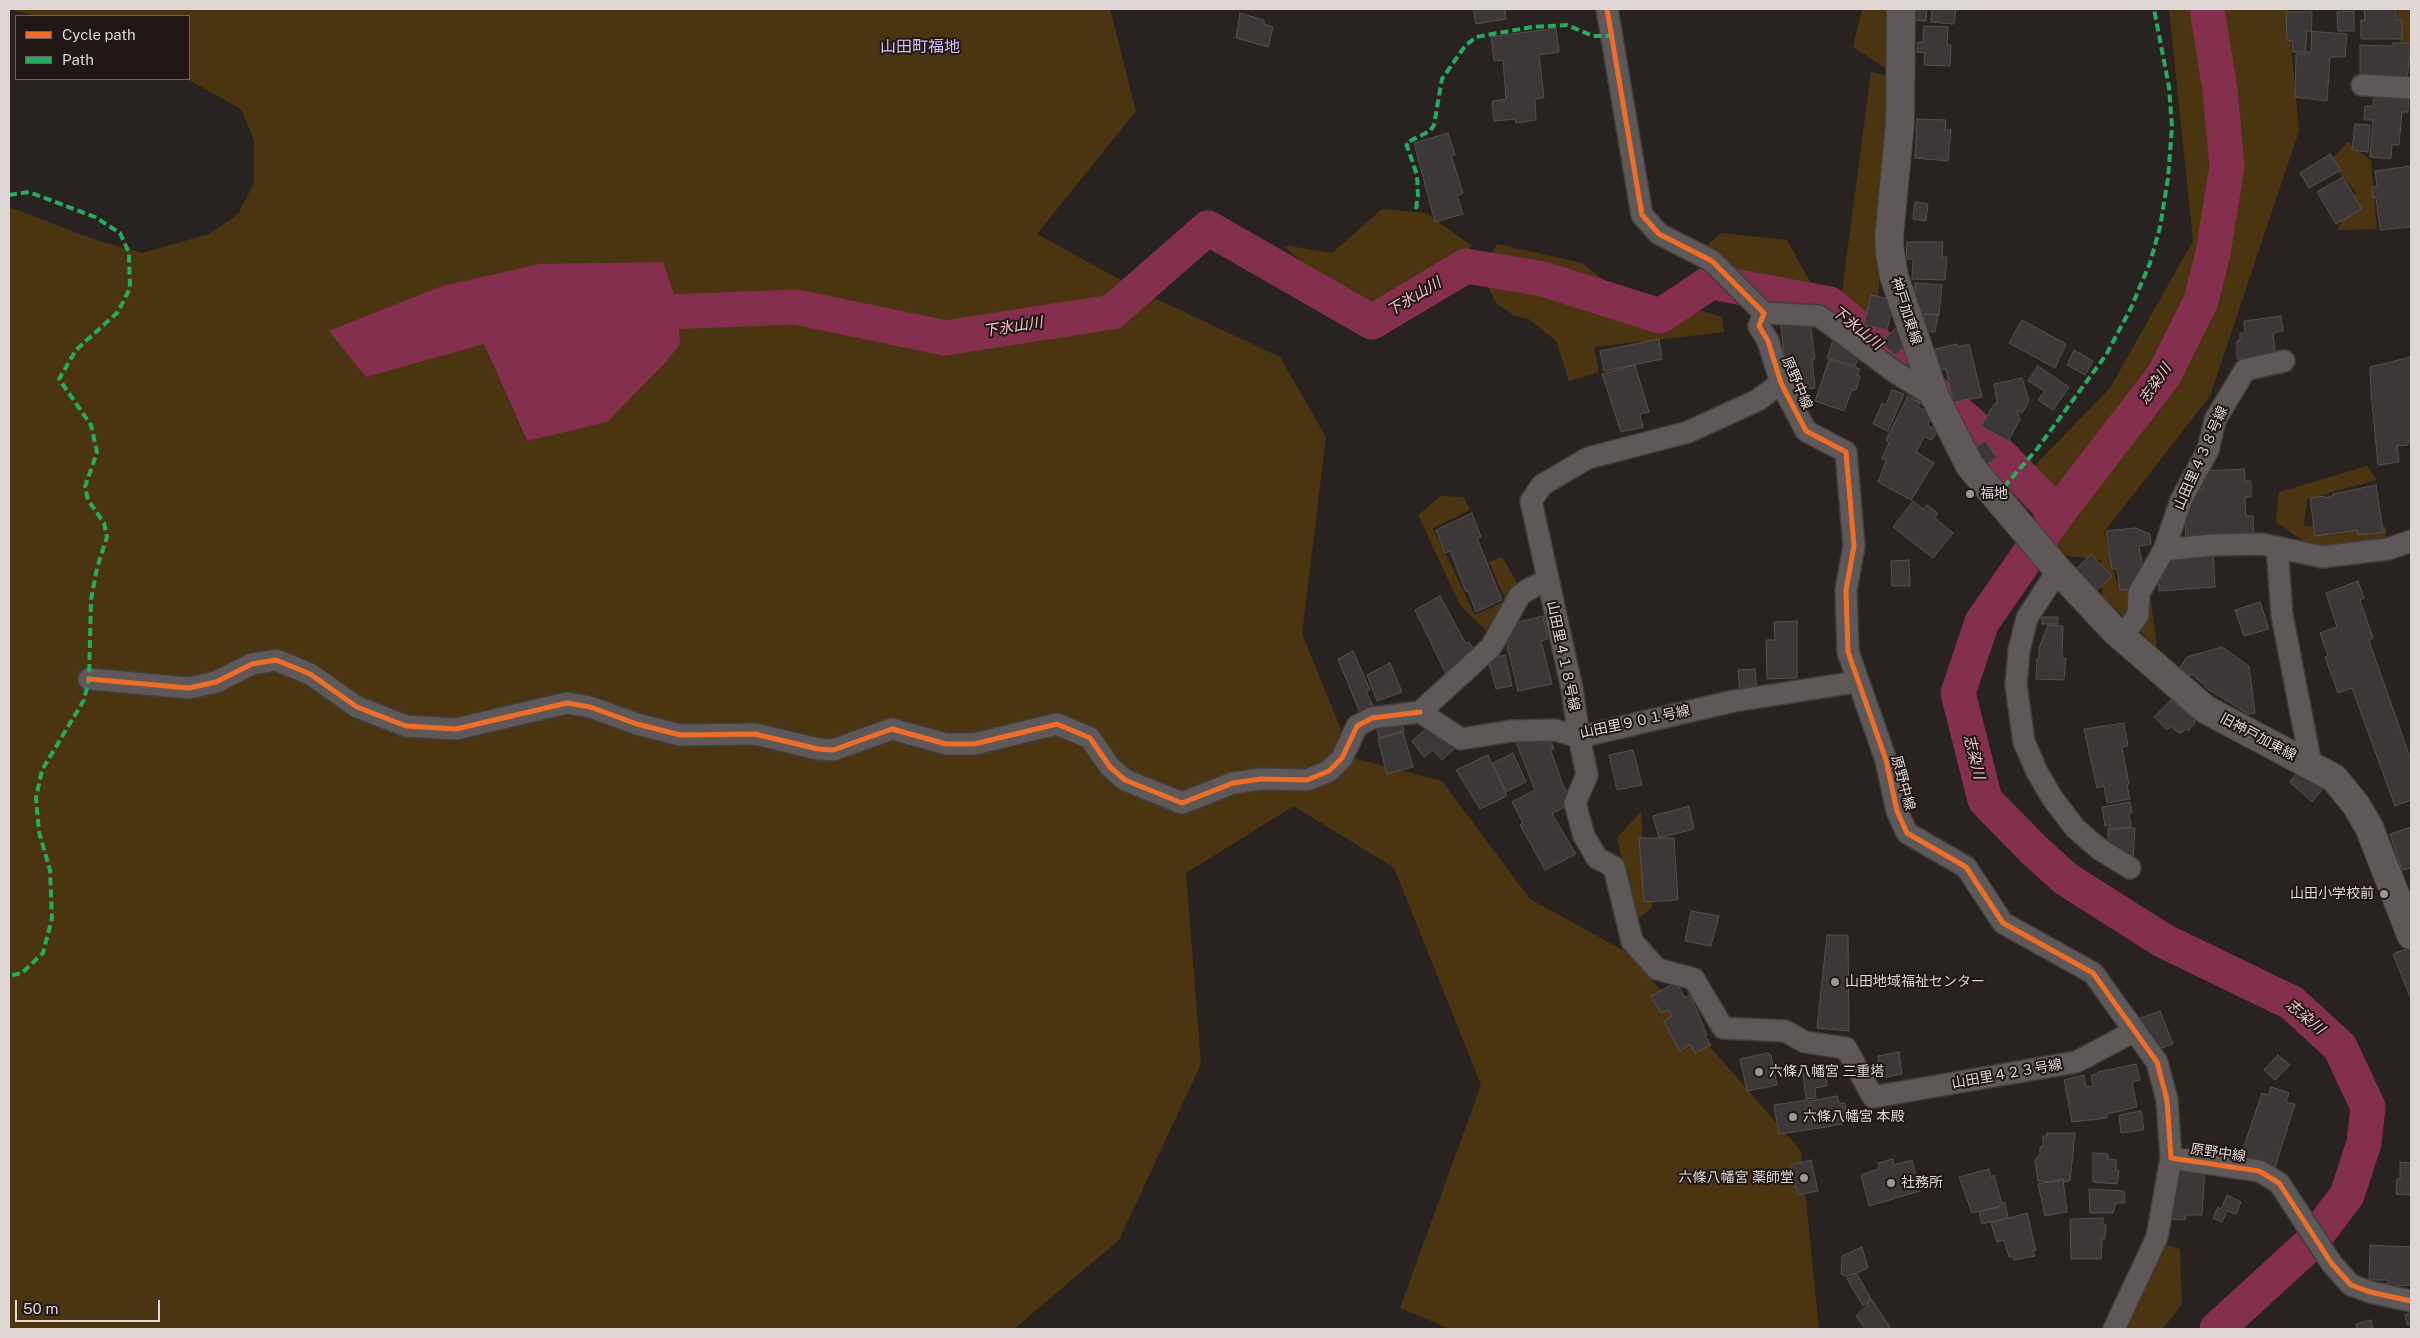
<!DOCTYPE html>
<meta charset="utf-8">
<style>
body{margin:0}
#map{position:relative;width:2420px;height:1338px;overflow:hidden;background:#282221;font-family:"Public Sans",sans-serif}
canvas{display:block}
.frame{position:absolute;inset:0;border:10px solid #ded7d5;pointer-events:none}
.legend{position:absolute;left:15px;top:15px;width:175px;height:65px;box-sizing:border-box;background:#211815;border:1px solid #6d6462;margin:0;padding:6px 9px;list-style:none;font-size:15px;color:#ded7d5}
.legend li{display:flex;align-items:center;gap:10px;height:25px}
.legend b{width:25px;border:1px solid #6d6462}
.scale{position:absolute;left:15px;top:1300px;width:145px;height:22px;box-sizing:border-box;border:2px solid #ded7d5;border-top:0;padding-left:6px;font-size:15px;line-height:18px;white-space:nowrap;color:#ded7d5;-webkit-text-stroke:4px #211815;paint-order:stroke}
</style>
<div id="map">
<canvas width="2420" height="1338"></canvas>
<div class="frame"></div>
<ul class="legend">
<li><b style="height:6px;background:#ee6e29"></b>Cycle path</li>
<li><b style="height:6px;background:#26ab63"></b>Path</li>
</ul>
<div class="scale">50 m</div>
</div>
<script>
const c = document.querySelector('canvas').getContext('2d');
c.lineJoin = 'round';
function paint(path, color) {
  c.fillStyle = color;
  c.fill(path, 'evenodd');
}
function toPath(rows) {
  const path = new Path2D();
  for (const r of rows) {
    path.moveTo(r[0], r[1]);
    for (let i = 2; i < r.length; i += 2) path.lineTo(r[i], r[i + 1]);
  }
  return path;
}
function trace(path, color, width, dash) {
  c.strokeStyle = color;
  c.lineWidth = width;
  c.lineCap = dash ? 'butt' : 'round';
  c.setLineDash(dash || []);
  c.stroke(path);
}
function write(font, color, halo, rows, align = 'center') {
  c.font = font + ' "Public Sans","Noto Sans JP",sans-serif';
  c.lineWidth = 4;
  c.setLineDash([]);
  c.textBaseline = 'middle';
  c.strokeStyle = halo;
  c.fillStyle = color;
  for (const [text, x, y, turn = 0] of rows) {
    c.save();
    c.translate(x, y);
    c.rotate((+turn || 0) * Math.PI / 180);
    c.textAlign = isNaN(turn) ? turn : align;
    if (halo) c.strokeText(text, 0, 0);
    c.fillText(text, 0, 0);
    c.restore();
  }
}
paint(toPath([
 [9,9,1110,9,1136,111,1037,234,1150,296,1280,357,1326,437,1302,634,1353,758,1442,781,1530,899,1628,953,1801,1151,1819,1329,1450,1329,1400,1308,1481,1085,1394,868,1294,806,1186,873,1201,1064,1119,1240,1014,1329,9,1329,9,207,96,240,142,253,209,234,238,214,254,183,254,140,241,109,187,79,189,16,35,16],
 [484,344,607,422,526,440],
 [1862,9,1890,9,1889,70,1853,47],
 [2169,9,2288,9,2299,131,2210,396,2104,532,2116,581,2150,593,2157,648,2102,596,2101,560,2063,555,2013,488,2110,388,2193,241],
 [2398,9,2411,9,2411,44,2403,47,2396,33],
 [1871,72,1891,76,1876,331,1800,305,1753,283,1707,245,1721,233,1787,240,1810,282,1842,292],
 [2348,142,2371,161,2377,229,2337,230,2356,192,2330,161],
 [1382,209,1426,213,1472,246,1434,295,1377,331,1283,245,1332,253],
 [1497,244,1582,263,1607,282,1722,317,1724,332,1594,347,1599,372,1569,381,1556,341,1529,319,1515,316,1496,303,1481,272],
 [2367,466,2377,480,2307,499,2304,526,2386,527,2386,554,2317,551,2276,522,2279,492],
 [1441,496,1464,497,1470,510,1433,528,1475,615,1506,601,1489,562,1502,557,1518,584,1489,633,1460,605,1418,515],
 [1641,811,1643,856,1652,907,1637,920,1617,838],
 [2161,1243,2180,1249,2182,1304,2163,1329,2121,1329]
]), '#4b3511');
paint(toPath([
 [663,262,677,303,680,344,665,363,607,422,527,441,484,344,366,377,329,331,442,286,540,264]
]), '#842f4e');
trace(toPath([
 [2207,9,2220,90,2227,166,2213,253,2201,301,2164,375,2057,514,1982,622,1958,693,1985,800,2035,851,2066,879,2162,940,2292,1003,2340,1047,2368,1107,2364,1143,2347,1195,2310,1244,2217,1329],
 [638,313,796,307,945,338,1112,312,1208,228,1372,322,1466,266,1543,279,1660,316,1711,282,1830,304,1970,423,2057,514]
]), '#842f4e', 35);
const building = toPath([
 [1473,9,1505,9,1506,19,1476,24,1473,9],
 [1913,9,1927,9,1926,21,1911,20,1913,9],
 [1932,9,1956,9,1954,24,1931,22,1932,9],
 [2364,9,2396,9,2396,20,2402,20,2402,39,2361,39,2361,20,2365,20,2364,9],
 [2354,11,2354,31,2338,31,2337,12,2354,11],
 [2286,12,2312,12,2311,52,2293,52,2292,41,2287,40,2286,12],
 [1240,13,1264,20,1264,24,1273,27,1268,47,1236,38,1240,13],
 [1924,26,1948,27,1947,45,1951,45,1950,66,1924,65,1925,53,1917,52,1918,42,1923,42,1924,26],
 [1556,28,1559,52,1539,55,1544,98,1535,99,1536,120,1516,123,1515,119,1494,121,1492,101,1506,99,1503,60,1494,61,1491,37,1556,28],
 [2307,31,2347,34,2345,57,2330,57,2327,101,2295,97,2296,54,2305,54,2307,31],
 [2393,43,2411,43,2407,81,2360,78,2360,45,2393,46,2393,43],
 [2375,90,2409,91,2408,112,2402,112,2399,145,2392,145,2391,159,2370,157,2373,120,2364,120,2365,106,2373,106,2375,90],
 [1917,119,1946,120,1945,130,1951,129,1948,161,1915,158,1917,119],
 [2355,124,2370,125,2368,152,2352,150,2355,124],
 [1448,133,1455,155,1451,155,1463,193,1457,196,1463,214,1435,222,1414,143,1448,133],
 [2330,154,2341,170,2309,188,2300,173,2330,154],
 [2411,166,2411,227,2380,230,2376,198,2373,198,2372,187,2377,186,2375,171,2411,166],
 [2343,177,2362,209,2336,224,2317,192,2343,177],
 [1915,202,1928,204,1926,221,1913,219,1915,202],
 [1907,242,1943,242,1942,257,1947,257,1945,280,1912,279,1913,259,1906,259,1907,242],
 [1915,283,1942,285,1939,315,1919,314,1915,304,1915,283],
 [1871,295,1894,300,1887,330,1864,325,1871,295],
 [1924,314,1938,315,1935,332,1924,331,1924,314],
 [2281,316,2283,331,2273,333,2276,361,2247,364,2247,358,2237,359,2237,341,2240,340,2240,333,2245,333,2244,321,2281,316],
 [2022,320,2066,344,2055,368,2009,343,2022,320],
 [1810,322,1815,359,1812,359,1815,388,1796,390,1793,364,1785,366,1781,325,1810,322],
 [1899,325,1907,344,1895,355,1881,342,1899,325],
 [1659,339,1662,359,1604,371,1600,351,1659,339],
 [1833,340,1861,350,1855,366,1827,358,1833,340],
 [1957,344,1958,347,1969,344,1982,397,1953,402,1946,369,1940,370,1935,349,1957,344],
 [2074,350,2093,361,2085,375,2067,365,2074,350],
 [2411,357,2411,441,2408,442,2408,445,2397,446,2399,462,2378,465,2371,392,2370,367,2411,357],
 [1829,360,1860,369,1857,375,1860,376,1856,390,1852,390,1844,411,1815,401,1829,360],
 [1635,365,1649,412,1640,414,1643,427,1621,432,1602,374,1635,365],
 [2038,366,2069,387,2053,410,2038,400,2045,391,2028,381,2038,366],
 [2022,378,2029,401,2022,413,2017,410,2020,420,2008,441,1981,426,1994,404,1997,403,1994,384,2022,378],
 [1892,390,1904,394,1888,431,1873,424,1882,403,1886,405,1892,390],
 [1908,396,1920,403,1918,407,1932,414,1928,425,1937,431,1932,440,1924,437,1916,452,1934,463,1911,500,1878,482,1886,461,1882,458,1889,443,1886,440,1908,396],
 [1985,441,1997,458,1985,465,1975,447,1985,441],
 [2244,469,2245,481,2251,481,2251,497,2245,497,2246,516,2253,516,2254,540,2186,540,2184,501,2192,490,2203,489,2203,471,2244,469],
 [2376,485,2383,532,2358,535,2357,530,2315,536,2310,498,2324,496,2325,498,2333,496,2333,494,2376,485],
 [1913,501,1923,509,1927,505,1938,513,1935,518,1953,533,1933,558,1893,527,1913,501],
 [1472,513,1481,537,1477,538,1502,600,1476,612,1468,591,1466,592,1450,551,1445,553,1436,530,1472,513],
 [2136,528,2150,534,2151,544,2139,546,2144,578,2139,589,2120,590,2117,569,2112,569,2106,531,2136,528],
 [2213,548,2215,587,2159,591,2158,572,2171,552,2213,548],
 [2091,554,2112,576,2096,591,2076,569,2091,554],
 [1909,560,1910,586,1892,586,1891,561,1909,560],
 [2358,581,2364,598,2360,600,2373,638,2369,641,2411,760,2411,800,2395,806,2352,688,2338,693,2325,657,2328,656,2320,633,2337,627,2326,593,2358,581],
 [1440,596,1466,644,1469,642,1477,655,1447,676,1415,610,1440,596],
 [2260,602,2269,629,2244,636,2235,610,2260,602],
 [1543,616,1548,639,1541,641,1552,684,1518,691,1506,641,1509,640,1506,625,1543,616],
 [2042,617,2058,617,2058,624,2042,624,2042,617],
 [1797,621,1797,678,1767,679,1766,640,1775,640,1774,622,1797,621],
 [2048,625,2063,626,2062,658,2066,658,2064,680,2036,679,2037,659,2039,658,2039,648,2048,625],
 [2222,647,2249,666,2255,713,2248,714,2208,689,2192,674,2190,676,2180,667,2187,657,2222,647],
 [1353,651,1370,690,1366,692,1376,711,1362,718,1338,659,1353,651],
 [1505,655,1512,686,1496,689,1488,659,1505,655],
 [1390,663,1402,692,1377,701,1367,675,1390,663],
 [1755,669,1757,692,1740,693,1738,670,1755,669],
 [2171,700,2194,719,2195,723,2188,731,2186,729,2181,733,2177,732,2171,726,2167,730,2154,717,2171,700],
 [1401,718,1404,731,1379,738,1376,725,1401,718],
 [2124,723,2128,746,2122,747,2129,784,2127,785,2130,799,2107,803,2104,786,2097,788,2084,729,2124,723],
 [1428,727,1441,741,1445,738,1454,749,1442,760,1433,750,1424,757,1412,741,1428,727],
 [1547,731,1554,749,1551,751,1563,785,1572,802,1552,814,1576,854,1545,870,1520,825,1523,823,1512,802,1535,790,1516,742,1547,731],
 [1403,732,1413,767,1387,774,1378,739,1403,732],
 [1633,750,1642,785,1617,790,1609,755,1633,750],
 [1513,753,1526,782,1506,792,1493,763,1513,753],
 [1488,755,1507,796,1480,809,1456,770,1488,755],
 [2300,769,2325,786,2312,802,2290,782,2300,769],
 [2130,802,2132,813,2129,813,2131,827,2111,830,2110,825,2105,826,2102,807,2130,802],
 [1689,806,1694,829,1659,838,1653,816,1689,806],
 [2411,827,2411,868,2402,870,2390,834,2411,827],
 [2108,828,2135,828,2133,861,2108,847,2108,828],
 [1639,838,1674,838,1678,900,1644,902,1639,838],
 [1691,911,1719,916,1711,946,1685,941,1691,911],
 [1827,935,1848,935,1849,1031,1817,1028,1827,935],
 [2409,948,2411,953,2411,999,2393,954,2409,948],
 [1676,982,1685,998,1689,995,1695,1006,1707,1035,1705,1036,1711,1045,1695,1053,1690,1044,1680,1051,1664,1022,1672,1016,1668,1010,1661,1013,1651,996,1676,982],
 [2160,1011,2173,1044,2153,1051,2140,1018,2160,1011],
 [1899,1052,1902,1074,1881,1078,1878,1056,1899,1052],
 [1768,1053,1771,1055,1777,1085,1747,1091,1740,1059,1768,1053],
 [2278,1055,2290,1065,2275,1080,2264,1070,2278,1055],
 [2136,1064,2140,1080,2132,1082,2137,1107,2107,1114,2107,1118,2072,1122,2064,1080,2084,1075,2086,1087,2093,1086,2091,1075,2098,1074,2098,1072,2136,1064],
 [1825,1070,1827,1086,1815,1088,1816,1098,1806,1099,1803,1073,1825,1070],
 [2271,1087,2289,1093,2286,1102,2295,1104,2275,1167,2241,1155,2262,1093,2269,1095,2271,1087],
 [1837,1096,1839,1103,1845,1103,1846,1116,1841,1117,1842,1124,1815,1129,1810,1101,1837,1096],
 [1808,1100,1813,1129,1779,1134,1774,1105,1808,1100],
 [2141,1111,2144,1130,2121,1133,2119,1115,2141,1111],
 [2047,1133,2075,1133,2070,1181,2063,1182,2063,1179,2053,1182,2038,1181,2035,1160,2040,1154,2040,1147,2043,1146,2043,1136,2047,1136,2047,1133],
 [2093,1153,2108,1154,2108,1159,2116,1160,2116,1170,2119,1171,2117,1184,2093,1182,2093,1153],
 [1893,1159,1894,1165,1912,1160,1920,1191,1869,1206,1861,1175,1879,1169,1878,1163,1893,1159],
 [1811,1160,1818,1191,1798,1195,1790,1165,1811,1160],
 [2178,1162,2205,1168,2202,1215,2186,1215,2185,1220,2169,1219,2178,1162],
 [2400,1162,2411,1163,2411,1195,2396,1194,2397,1179,2400,1179,2400,1162],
 [1989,1169,1991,1177,1994,1175,2002,1204,1998,1207,1972,1213,1959,1177,1989,1169],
 [2063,1179,2067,1212,2045,1216,2038,1184,2063,1179],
 [2089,1189,2124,1191,2125,1203,2116,1203,2113,1213,2090,1213,2089,1189],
 [2227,1195,2241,1202,2236,1214,2227,1211,2222,1222,2213,1218,2218,1207,2221,1209,2227,1195],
 [2005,1202,2008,1218,1982,1224,1979,1212,1998,1207,2005,1202],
 [2027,1213,2036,1251,2032,1250,2035,1256,2014,1260,2013,1257,2009,1257,2004,1240,1997,1242,1991,1223,2027,1213],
 [2103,1218,2103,1224,2106,1225,2105,1239,2102,1239,2101,1259,2071,1259,2070,1219,2103,1218],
 [2370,1245,2411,1247,2411,1285,2388,1286,2387,1280,2369,1280,2370,1245],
 [1862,1247,1868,1268,1847,1277,1841,1274,1842,1256,1862,1247],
 [1854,1274,1857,1274,1871,1299,1863,1306,1847,1279,1853,1277,1854,1274],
 [1869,1300,1872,1300,1890,1327,1888,1329,1865,1329,1856,1316,1866,1307,1869,1300],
 [2411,1314,2411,1324,2407,1325,2405,1315,2411,1314],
 [2371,1320,2373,1329,2357,1329,2356,1324,2371,1320]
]);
paint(building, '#3d3838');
trace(building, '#55504f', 1);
const street = toPath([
 [1607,9,1642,215,1659,234,1712,261,1764,313,1759,326,1768,341,1781,383,1806,431,1846,452,1854,546,1846,590,1848,652,1886,760,1897,811,1907,833,1966,867,2003,923,2093,973,2157,1062,2167,1100,2171,1158,2259,1171,2279,1183,2332,1264,2351,1285,2370,1292,2411,1301],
 [2362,85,2411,88],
 [1764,313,1819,316,1895,372,1935,397],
 [1781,383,1758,400,1688,432,1588,458,1542,485,1531,501,1572,689,1579,737,1587,775,1575,803,1584,836,1597,858,1614,867,1632,941,1657,969,1694,979,1723,1028,1785,1031,1805,1042,1846,1048,1873,1097,2076,1062,2133,1032],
 [2277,547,2282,615,2311,765],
 [2164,550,2212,545,2262,544,2322,557,2388,549,2411,541],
 [2058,570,2027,618,2019,650,2016,685,2024,742,2037,772,2053,799,2075,828,2098,848,2130,868],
 [2122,637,2138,615,2139,593,2164,550,2181,500,2208,450,2215,420,2245,370,2284,361],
 [89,679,189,688,216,682,252,664,276,660,310,674,357,707,406,726,456,729,567,703,590,707,637,724,680,735,755,734,818,749,833,750,892,729,946,744,974,744,1057,724,1090,738,1110,767,1125,780,1182,803,1233,783,1261,779,1307,780,1329,771,1342,758,1357,726,1372,718,1420,712],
 [1420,712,1461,739,1511,731,1555,730,1579,737,1734,701,1856,682],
 [1420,712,1491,647,1520,595,1531,588,1547,581],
 [2114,1329,2157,1237,2171,1158]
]);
const secondary = toPath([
 [1901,9,1900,123,1889,237,1890,253,1894,276,1935,397,1970,466,2058,570,2115,631,2205,709,2334,778,2356,805,2369,827,2411,935]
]);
trace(street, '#413d3b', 24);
trace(secondary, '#413d3b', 30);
trace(street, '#5e5958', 21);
trace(secondary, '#5e5958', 28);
trace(toPath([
 [9,195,29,192,95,217,120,233,129,253,130,288,118,312,76,350,59,379,91,425,97,452,85,487,88,500,104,523,107,537,97,568,91,600,89,679,84,700,42,770,36,798,39,832,50,870,52,918,43,953,22,973,9,976],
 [1416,209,1418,195,1417,175,1406,143,1430,131,1434,125,1442,79,1465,46,1476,37,1532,27,1567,25,1593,36,1612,36],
 [1996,496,2037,449,2106,355,2131,308,2150,263,2160,227,2168,178,2172,127,2169,87,2154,9]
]), '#26ab63', 4, [8, 4]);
trace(toPath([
 [1607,9,1642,215,1659,234,1712,261,1764,313,1759,326,1768,341,1781,383,1806,431,1846,452,1854,546,1846,590,1848,652,1886,760,1897,811,1907,833,1966,867,2003,923,2093,973,2157,1062,2167,1100,2171,1158,2259,1171,2279,1183,2332,1264,2351,1285,2370,1292,2411,1301],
 [89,679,189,688,216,682,252,664,276,660,310,674,357,707,406,726,456,729,567,703,590,707,637,724,680,735,755,734,818,749,833,750,892,729,946,744,974,744,1057,724,1090,738,1110,767,1125,780,1182,803,1233,783,1261,779,1307,780,1329,771,1342,758,1357,726,1372,718,1420,712]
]), '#ee6e29', 5);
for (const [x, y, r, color] of [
 [1970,494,5,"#9e9896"],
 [2384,894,5,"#9e9896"],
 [1835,982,5,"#9e9896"],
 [1759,1072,5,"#9e9896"],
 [1793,1117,5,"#9e9896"],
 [1804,1178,5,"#9e9896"],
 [1891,1183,5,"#9e9896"]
]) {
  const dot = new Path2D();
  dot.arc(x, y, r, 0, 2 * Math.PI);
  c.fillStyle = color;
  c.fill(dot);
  trace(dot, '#211815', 2);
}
write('14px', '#ded7d5', '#211815', [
 ["神戸加東線",1906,311,72],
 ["原野中線",1797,383,67],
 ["山田里４３８号線",2201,458,-66],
 ["山田里４１８号線",1563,656,78],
 ["山田里９０１号線",1635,722,-12],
 ["旧神戸加東線",2258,737,28],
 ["原野中線",1903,783,75],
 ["山田里４２３号線",2007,1074,-10],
 ["原野中線",2218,1153,8]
]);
write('14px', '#ded7d5', '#211815', [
 ["福地",1980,494],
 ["山田小学校前",2374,894,"right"],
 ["山田地域福祉センター",1845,982],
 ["六條八幡宮 三重塔",1769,1072],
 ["六條八幡宮 本殿",1803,1117],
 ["六條八幡宮 薬師堂",1794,1178,"right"],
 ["社務所",1901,1183]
], 'left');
write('italic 15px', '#f5c0ce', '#211815', [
 ["下氷山川",1414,297,-31],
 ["下氷山川",1013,327,-9],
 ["下氷山川",1857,328,39],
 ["志染川",2155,384,-55],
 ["志染川",1974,757,76],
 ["志染川",2305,1017,40]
]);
write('16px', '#d6bff7', '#211815', [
 ["山田町福地",920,47]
]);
</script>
